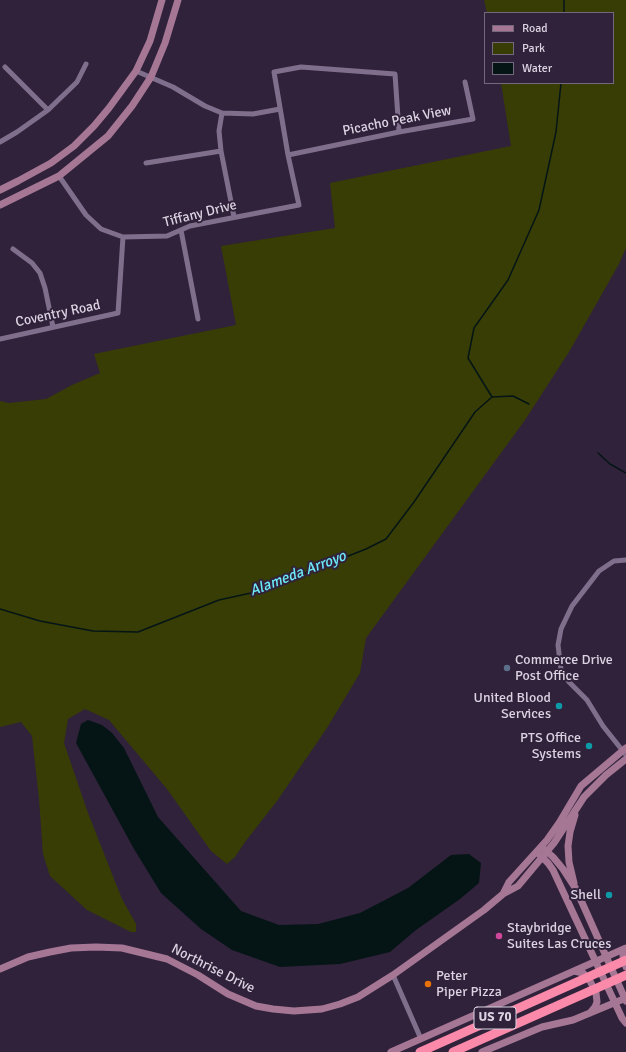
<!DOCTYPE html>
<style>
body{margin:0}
#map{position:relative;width:626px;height:1052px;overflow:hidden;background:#30223a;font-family:Signika,sans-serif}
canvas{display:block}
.legend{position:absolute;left:484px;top:12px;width:130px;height:72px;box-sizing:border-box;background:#30223a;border:1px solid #74687d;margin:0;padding:5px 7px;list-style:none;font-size:12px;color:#dbd2e2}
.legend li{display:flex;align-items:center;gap:8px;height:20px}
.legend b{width:20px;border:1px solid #74687d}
</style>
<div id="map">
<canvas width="626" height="1052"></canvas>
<ul class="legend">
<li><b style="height:5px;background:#a57795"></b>Road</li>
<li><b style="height:11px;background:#383d05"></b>Park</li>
<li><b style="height:11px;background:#051516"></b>Water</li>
</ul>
</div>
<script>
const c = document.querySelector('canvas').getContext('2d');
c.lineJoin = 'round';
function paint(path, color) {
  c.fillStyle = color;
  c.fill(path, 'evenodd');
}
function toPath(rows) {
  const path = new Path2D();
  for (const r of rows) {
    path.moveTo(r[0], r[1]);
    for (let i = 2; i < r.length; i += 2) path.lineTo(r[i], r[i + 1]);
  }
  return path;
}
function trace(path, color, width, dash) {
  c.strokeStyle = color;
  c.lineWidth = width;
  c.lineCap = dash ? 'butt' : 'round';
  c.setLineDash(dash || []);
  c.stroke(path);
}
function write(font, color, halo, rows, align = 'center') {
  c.font = font + ' Signika,sans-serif';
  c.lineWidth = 4;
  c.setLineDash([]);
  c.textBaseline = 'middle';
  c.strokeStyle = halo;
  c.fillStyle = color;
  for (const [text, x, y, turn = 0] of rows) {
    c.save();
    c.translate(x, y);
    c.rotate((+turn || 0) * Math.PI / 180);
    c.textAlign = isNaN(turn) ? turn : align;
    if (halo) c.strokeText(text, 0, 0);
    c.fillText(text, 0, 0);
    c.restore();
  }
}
paint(toPath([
 [484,0,626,0,626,248,619,264,569,352,525,420,366,638,360,673,327,728,277,801,245,842,235,857,227,864,211,851,167,789,109,720,85,709,68,719,64,743,88,813,122,899,136,924,136,932,131,932,87,910,50,876,43,854,39,799,32,736,21,722,0,727,0,401,9,403,46,399,72,385,100,373,94,354,236,325,221,246,335,228,330,183,511,146,501,83,613,83,613,13,487,13]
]), '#383d05');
paint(toPath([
 [88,720,102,725,112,733,124,748,158,817,241,911,279,925,318,924,360,913,408,888,451,855,469,854,481,863,479,883,460,899,416,930,390,952,340,964,280,967,232,950,201,929,161,893,134,849,76,743,81,724]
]), '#051516');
trace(toPath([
 [564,13,564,0],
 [492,397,468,358,474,328,508,280,539,210,556,132,561,83],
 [598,453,610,464,626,473],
 [0,609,40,621,93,631,138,632,219,600,260,591,366,549,386,539,414,502,475,412,492,397,513,396,529,404]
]), '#051516', 1.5);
trace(toPath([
 [5,67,48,110],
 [136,71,173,87,205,106,222,113,253,114,280,109],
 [222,113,219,131,221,151,234,217],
 [0,142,17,132,48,110,77,82,86,64],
 [288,155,399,132,473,119,465,82],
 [146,163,221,151],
 [59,176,86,215,101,229,123,237,167,236,190,226,299,205,288,155,274,72,301,67,395,74,399,132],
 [181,230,198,319],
 [13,249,32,263,40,273,45,288,53,327],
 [0,339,118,313,123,237],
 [626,560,614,561,599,571,572,606,561,629,558,645,561,670,569,682,587,700,603,726,626,755],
 [393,975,421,1039]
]), '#806f8c', 5);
trace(toPath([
 [0,190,18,181,51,163,74,146,94,126,109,108,136,71,150,41,162,0],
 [0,205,59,176,108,136,132,106,151,77,165,43,178,0],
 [544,849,553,857,563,869,576,889,626,1001],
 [537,852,548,863,553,870,622,1018,626,1023],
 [574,883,569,862,568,846,570,832,575,815],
 [503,894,509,882,547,840,559,823,581,786,626,748],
 [626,949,623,956,626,967],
 [0,969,28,957,50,952,71,948,96,947,122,948,167,959,198,975,228,994,256,1006,273,1009,294,1011,322,1009,340,1004,358,997,393,975,484,910,503,894,518,886,554,843,584,797,606,775,626,759],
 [574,971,583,973,589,979,596,993,597,1002,595,1007,590,1013],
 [391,1052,626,948],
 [482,1052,542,1027,573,1020,626,998]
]), '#a57795', 7);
trace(toPath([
 [420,1052,626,960],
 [453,1052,626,975]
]), '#fb89a9', 9);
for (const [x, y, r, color] of [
 [507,668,4,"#5c6f8a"],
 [559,706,4,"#0f9aa8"],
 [589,746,4,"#0f9aa8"],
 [609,895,4,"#0f9aa8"],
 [499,936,4,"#d1479c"],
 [428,984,4,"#e8710a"]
]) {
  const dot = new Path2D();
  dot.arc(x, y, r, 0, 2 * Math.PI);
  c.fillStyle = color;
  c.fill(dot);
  trace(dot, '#30223a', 1.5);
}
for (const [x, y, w] of [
 [495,1018,42]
]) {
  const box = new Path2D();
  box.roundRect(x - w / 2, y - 11, w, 22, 3);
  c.fillStyle = '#30223a';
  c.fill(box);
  trace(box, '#dbd2e2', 1);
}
write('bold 13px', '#dbd2e2', null, [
 ["US 70",495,1018]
]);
write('14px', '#dbd2e2', '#30223a', [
 ["Picacho Peak View",397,121,-11],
 ["Tiffany Drive",200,214,-14],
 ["Coventry Road",58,314,-12],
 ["Northrise Drive",213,969,27]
]);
write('14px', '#dbd2e2', '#30223a', [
 ["Commerce Drive",515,660],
 ["Post Office",515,676],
 ["United Blood",551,698,"right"],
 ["Services",551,714,"right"],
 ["PTS Office",581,738,"right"],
 ["Systems",581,754,"right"],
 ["Shell",601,895,"right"],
 ["Staybridge",507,928],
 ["Suites Las Cruces",507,944],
 ["Peter",436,976],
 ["Piper Pizza",436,992]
], 'left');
write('italic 15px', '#6de9f7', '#30223a', [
 ["Alameda Arroyo",298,574,-21]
]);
</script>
